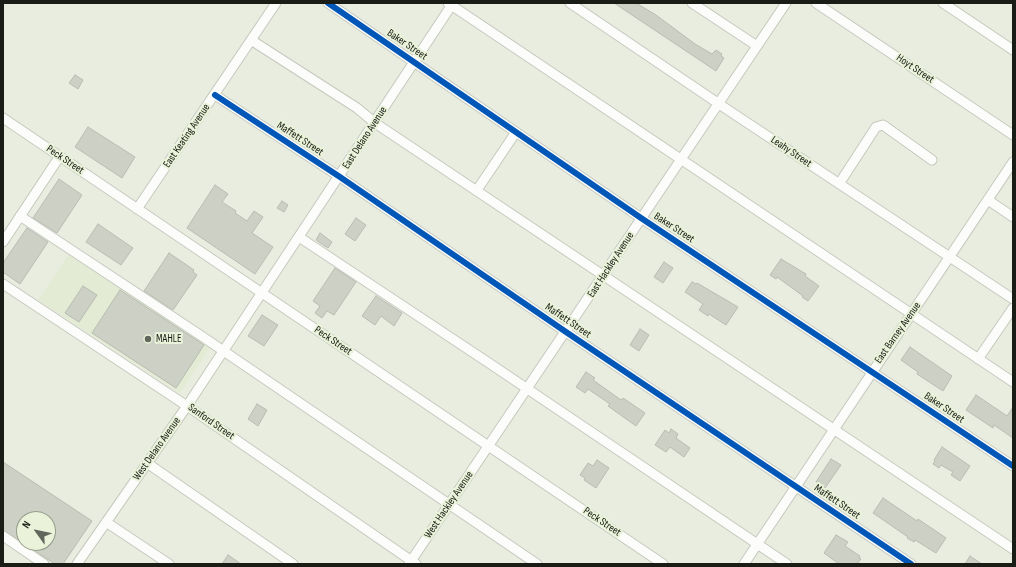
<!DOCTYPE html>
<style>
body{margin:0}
#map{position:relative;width:1016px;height:567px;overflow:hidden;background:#e9ede0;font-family:"Sofia Sans Condensed",sans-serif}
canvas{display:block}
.frame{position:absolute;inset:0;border:4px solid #1a1d15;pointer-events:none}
.north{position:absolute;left:16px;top:511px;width:40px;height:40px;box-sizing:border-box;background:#eaf3da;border:1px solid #979d8b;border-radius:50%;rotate:303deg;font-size:11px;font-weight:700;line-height:16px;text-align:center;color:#1a1d15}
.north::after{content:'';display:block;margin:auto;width:14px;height:18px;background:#62665c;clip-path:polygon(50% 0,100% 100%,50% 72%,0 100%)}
</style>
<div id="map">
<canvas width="1016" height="567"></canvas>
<div class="frame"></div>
<div class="north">N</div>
</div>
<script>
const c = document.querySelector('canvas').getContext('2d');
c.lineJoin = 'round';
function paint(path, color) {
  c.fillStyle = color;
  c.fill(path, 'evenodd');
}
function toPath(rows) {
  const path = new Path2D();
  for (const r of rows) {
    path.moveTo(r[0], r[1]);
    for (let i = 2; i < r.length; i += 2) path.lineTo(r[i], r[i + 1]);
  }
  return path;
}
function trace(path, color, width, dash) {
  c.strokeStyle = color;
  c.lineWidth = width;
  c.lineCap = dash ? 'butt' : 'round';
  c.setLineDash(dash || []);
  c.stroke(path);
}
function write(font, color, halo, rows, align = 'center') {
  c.font = font + ' "Sofia Sans Condensed",sans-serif';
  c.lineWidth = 4;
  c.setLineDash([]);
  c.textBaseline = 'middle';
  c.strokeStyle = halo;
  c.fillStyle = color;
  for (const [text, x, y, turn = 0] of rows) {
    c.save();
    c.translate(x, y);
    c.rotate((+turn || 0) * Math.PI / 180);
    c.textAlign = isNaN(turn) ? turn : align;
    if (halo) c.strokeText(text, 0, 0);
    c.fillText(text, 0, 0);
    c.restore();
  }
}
paint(toPath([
 [69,254,210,348,180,393,38,300]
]), '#e3ebd4');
const building = toPath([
 [614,3,636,3,656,15,695,44,712,54,716,50,722,54,721,56,724,58,716,71,614,3],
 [75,75,83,80,78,89,69,83,75,75],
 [88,127,135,157,122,178,75,147,88,127],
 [59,179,82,195,57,233,33,218,59,179],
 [215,185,228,194,222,202,236,211,235,213,247,221,254,211,263,217,252,233,273,247,255,274,187,228,215,185],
 [282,201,288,205,284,212,277,208,282,201],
 [356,218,366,225,355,241,345,234,356,218],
 [98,224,133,248,121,265,86,242,98,224],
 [27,228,48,242,20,284,3,272,3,263,27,228],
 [320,233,332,242,328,248,316,240,320,233],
 [169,253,194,270,193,272,197,275,173,310,144,291,169,253],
 [781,259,806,274,805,276,819,286,808,301,802,297,803,296,777,277,776,279,770,275,781,259],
 [664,262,673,268,663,283,654,277,664,262],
 [335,268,356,282,334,315,327,311,322,318,315,313,320,306,313,301,335,268],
 [692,282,696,284,697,283,738,307,726,325,709,314,708,316,699,310,703,304,685,292,692,282],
 [83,286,97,295,79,322,65,313,83,286],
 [120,290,204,345,176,388,92,333,120,290],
 [376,296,402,313,394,326,381,316,375,325,362,316,376,296],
 [262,315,278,325,264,346,248,336,262,315],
 [640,329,649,335,639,351,630,345,640,329],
 [910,347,952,376,943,391,917,374,918,372,901,360,910,347],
 [586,372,595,378,593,380,621,400,623,398,645,413,636,426,608,406,610,404,588,389,585,393,576,387,586,372],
 [976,395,1007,416,1013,407,1013,438,994,425,993,428,966,410,976,395],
 [257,404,267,410,258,426,248,419,257,404],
 [671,429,678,434,676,438,690,448,684,457,670,447,666,452,655,445,665,430,669,433,671,429],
 [942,447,970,466,960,481,951,475,953,472,941,465,939,468,933,464,935,461,934,460,942,447],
 [831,459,841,465,825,488,816,482,831,459],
 [597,460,609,468,596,488,584,480,585,478,580,475,588,463,593,466,597,460],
 [3,462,92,521,63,564,55,564,3,530,3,462],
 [24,519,48,519,48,543,24,543,24,519],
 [883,498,917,521,918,519,946,538,936,553,915,540,914,542,907,538,908,537,873,513,883,498],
 [836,535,848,542,845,546,860,556,859,558,861,559,857,564,839,564,824,553,836,535],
 [228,555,241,564,222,564,228,555],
 [970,556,982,564,965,564,970,556]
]);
paint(building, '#ccd0c5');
trace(building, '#b8bcb1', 1);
const minor = toPath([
 [328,3,641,218,1013,466],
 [448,3,1013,382],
 [570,3,728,110,1013,299],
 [692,3,757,46],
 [816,3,1013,135],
 [943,3,1013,50],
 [251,40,357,108,375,123,1013,549],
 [215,95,340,177,566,332,911,564],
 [3,118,663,564],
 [839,184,876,127,883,125,932,160],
 [477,190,516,132],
 [988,200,1013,217],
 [137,209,276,3],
 [20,216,200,335,537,564],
 [299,237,489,363,787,564],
 [3,242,60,156],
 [3,284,187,406,416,564],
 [978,359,1013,308],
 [147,463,293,564],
 [106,522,169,564],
 [3,536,44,564],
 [77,564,187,406,453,3],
 [409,564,786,3],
 [744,564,1013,162]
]);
trace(minor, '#c5c9be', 11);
trace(minor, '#fcfcfa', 9);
trace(toPath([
 [328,3,641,218,1013,466],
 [215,95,340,177,566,332,911,564]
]), '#0057b8', 6);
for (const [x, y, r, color] of [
 [148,339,4,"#62665c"]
]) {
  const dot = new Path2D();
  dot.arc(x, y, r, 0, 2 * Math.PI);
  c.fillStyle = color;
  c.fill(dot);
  trace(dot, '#eaf3da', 1.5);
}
write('11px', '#1a1d15', '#eaf3da', [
 ["Baker Street",407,45,34],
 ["Hoyt Street",915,69,34],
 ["East Keating Avenue",187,136,-56],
 ["East Delano Avenue",365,138,-57],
 ["Maffett Street",300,139,33],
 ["Leahy Street",791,152,34],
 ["Peck Street",65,160,34],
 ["Baker Street",674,228,33],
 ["East Hackley Avenue",611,265,-57],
 ["Maffett Street",568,321,34],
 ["East Barney Avenue",898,333,-55],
 ["Peck Street",333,341,34],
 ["Baker Street",944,408,34],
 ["Sanford Street",211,422,35],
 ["West Delano Avenue",157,449,-55],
 ["Maffett Street",837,502,34],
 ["West Hackley Avenue",449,505,-56],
 ["Peck Street",602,522,34]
]);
write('11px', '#1a1d15', '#eaf3da', [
 ["MAHLE",156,339]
], 'left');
</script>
